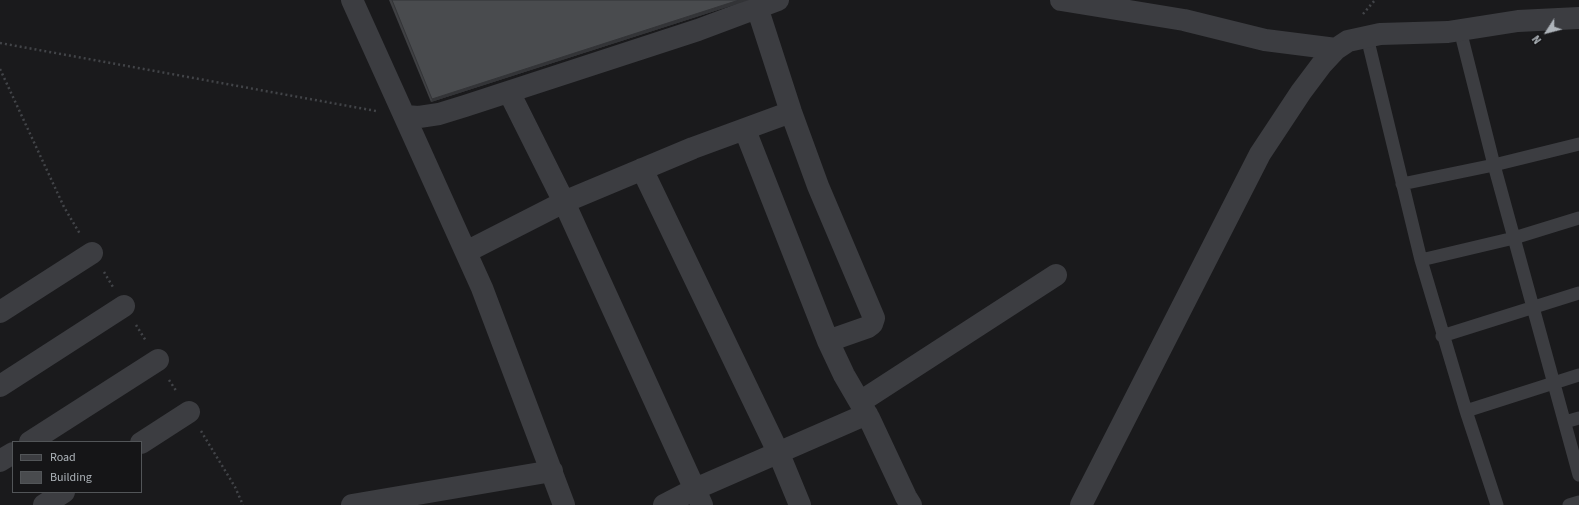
<!DOCTYPE html>
<style>
body{margin:0}
#map{position:relative;width:1579px;height:505px;overflow:hidden;background:#1a1a1c;font-family:"Source Sans 3",sans-serif}
canvas{display:block}
.legend{position:absolute;left:12px;top:441px;width:130px;height:52px;box-sizing:border-box;background:#151517;border:1px solid #525558;margin:0;padding:5px 7px;list-style:none;font-size:12px;color:#aeb4ba}
.legend li{display:flex;align-items:center;gap:8px;height:20px}
.legend b{width:20px;border:1px solid #525558}
.north{position:absolute;left:1527px;top:12px;width:40px;height:40px;-webkit-text-stroke:3px #151517;paint-order:stroke;rotate:234deg;font-size:11px;font-weight:700;line-height:16px;text-align:center;color:#aeb4ba}
.north::after{content:'';display:block;margin:auto;width:14px;height:18px;background:#aeb4ba;clip-path:polygon(50% 0,100% 100%,50% 72%,0 100%)}
</style>
<div id="map">
<canvas width="1579" height="505"></canvas>
<ul class="legend">
<li><b style="height:5px;background:#3c3d41"></b>Road</li>
<li><b style="height:11px;background:#494b4e"></b>Building</li>
</ul>
<div class="north">N</div>
</div>
<script>
const c = document.querySelector('canvas').getContext('2d');
c.lineJoin = 'round';
function toPath(rows) {
  const path = new Path2D();
  for (const r of rows) {
    path.moveTo(r[0], r[1]);
    for (let i = 2; i < r.length; i += 2) path.lineTo(r[i], r[i + 1]);
  }
  return path;
}
function trace(path, color, width, dash) {
  c.strokeStyle = color;
  c.lineWidth = width;
  c.lineCap = dash ? 'butt' : 'round';
  c.setLineDash(dash || []);
  c.stroke(path);
}
function paint(path, color) {
  c.fillStyle = color;
  c.fill(path, 'evenodd');
}
trace(toPath([
 [1363,14,1375,0],
 [0,43,376,111],
 [0,69,64,207,80,234],
 [104,272,113,287],
 [136,325,146,341],
 [169,380,177,392],
 [201,431,235,487,243,505]
]), '#424448', 2.5, [2, 3]);
trace(toPath([
 [1460,30,1494,165,1579,475],
 [1367,37,1421,260,1466,411,1497,505],
 [1402,184,1494,165,1579,144],
 [1421,260,1514,238,1579,218],
 [1442,336,1579,293],
 [1466,411,1579,375],
 [1565,422,1579,418],
 [1569,505,1579,502]
]), '#3c3d41', 13);
trace(toPath([
 [352,0,482,288,564,505],
 [1061,0,1184,20,1265,40,1336,49],
 [757,7,791,112,818,186,874,318,872,324,868,327,828,341],
 [509,92,564,202,702,505],
 [405,116,419,117,439,114,465,106,698,30,778,0],
 [745,130,828,341,844,375,869,418,906,497,911,505],
 [642,169,779,454,800,505],
 [466,252,564,202,693,148,791,112],
 [0,312,92,253],
 [0,386,124,306],
 [860,402,1056,275],
 [30,442,158,360],
 [141,443,189,412],
 [0,461,13,453],
 [44,505,64,492],
 [352,505,552,471],
 [664,505,695,489,867,414],
 [1081,505,1260,154,1301,92,1322,64,1336,49,1348,41,1380,34,1448,32,1518,21,1579,18]
]), '#3c3d41', 22);
paint(toPath([
 [389,0,749,0,431,102]
]), '#3f4043');
paint(toPath([
 [739,0,749,0,431,102,432,99]
]), '#333437');
const building = toPath([
 [392,0,739,0,432,99,392,0]
]);
paint(building, '#494b4e');
trace(building, '#333437', 1);
</script>
